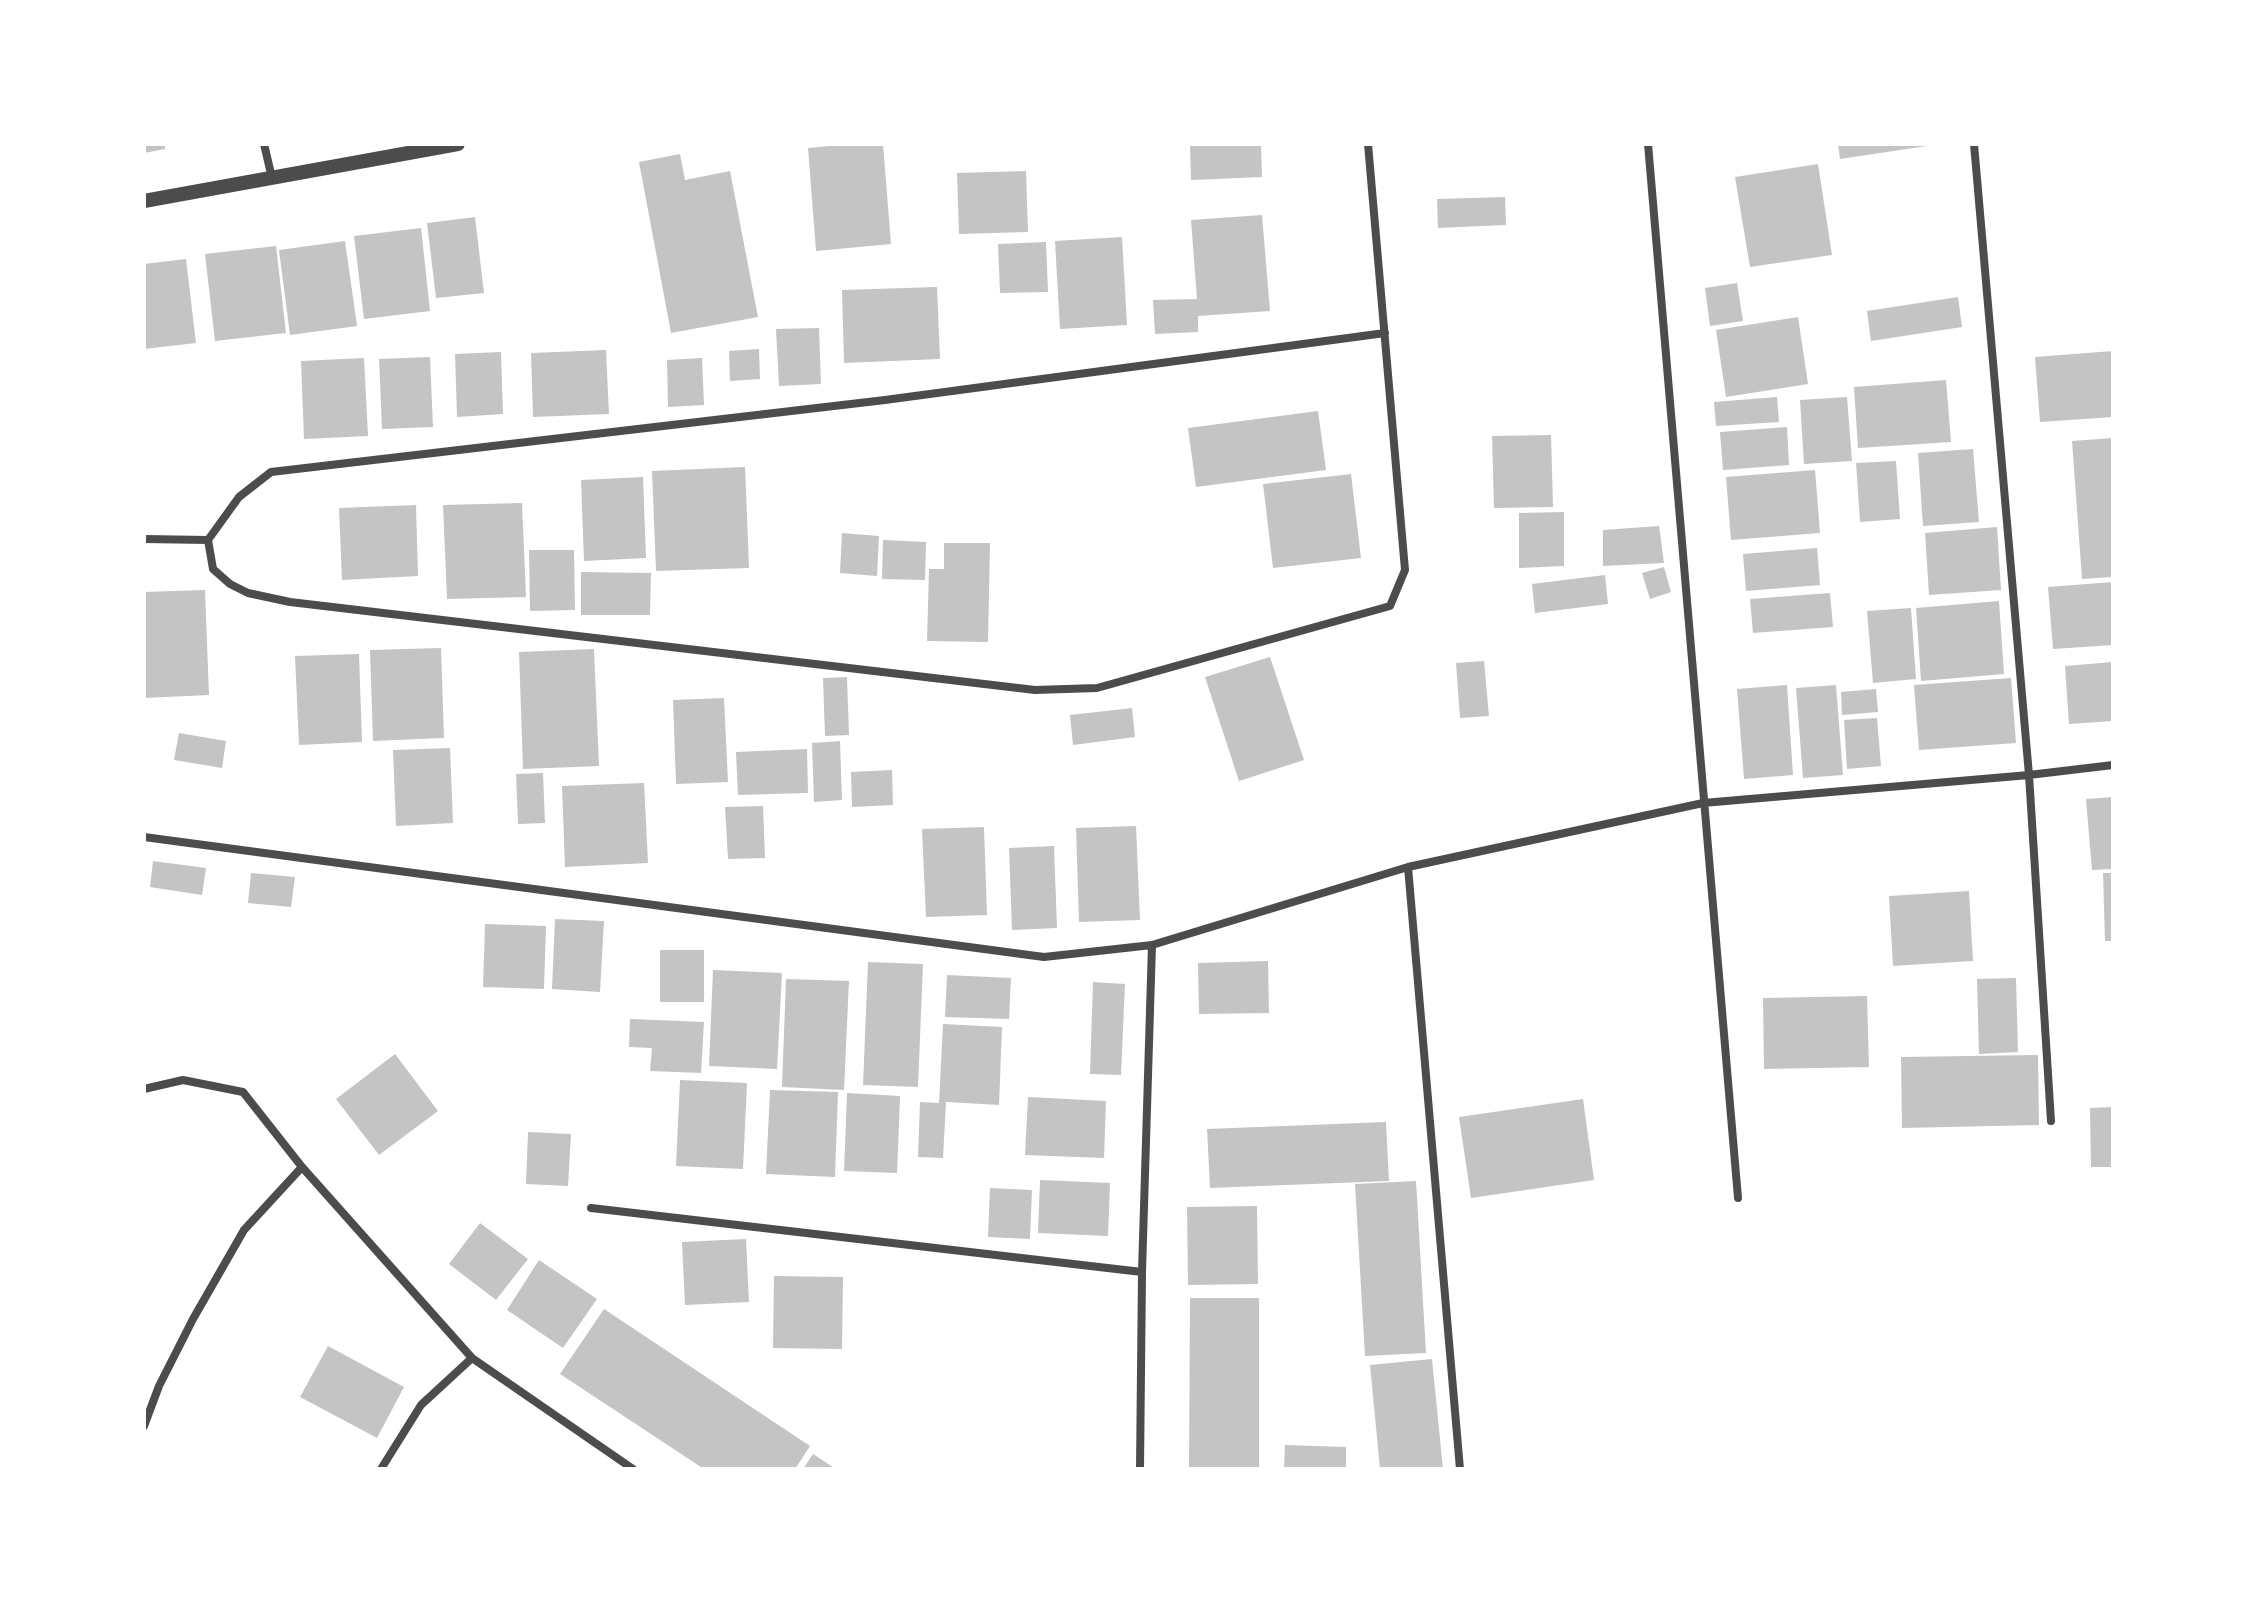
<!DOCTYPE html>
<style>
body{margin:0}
#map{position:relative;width:2257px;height:1613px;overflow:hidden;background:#fff;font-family:Signika,sans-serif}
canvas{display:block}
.frame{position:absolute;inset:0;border:146px solid #fff;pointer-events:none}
</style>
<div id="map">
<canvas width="2257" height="1613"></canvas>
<div class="frame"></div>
</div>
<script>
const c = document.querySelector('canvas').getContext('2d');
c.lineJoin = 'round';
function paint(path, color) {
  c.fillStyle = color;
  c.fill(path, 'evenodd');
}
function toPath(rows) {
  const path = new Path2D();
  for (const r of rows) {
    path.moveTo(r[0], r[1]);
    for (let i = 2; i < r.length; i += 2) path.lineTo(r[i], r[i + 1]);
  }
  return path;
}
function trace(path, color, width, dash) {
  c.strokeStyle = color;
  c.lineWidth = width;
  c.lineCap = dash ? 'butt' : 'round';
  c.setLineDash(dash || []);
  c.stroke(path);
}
paint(toPath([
 [144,144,165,144,165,149,144,153],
 [851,144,883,144,891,244,816,251,808,148],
 [1190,144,1261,144,1262,177,1191,180],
 [1838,144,1927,144,1927,146,1840,159],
 [680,154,685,180,730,171,758,317,671,333,639,162],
 [1818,164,1832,255,1750,267,1735,177],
 [1026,171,1028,232,959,234,957,173],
 [1505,197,1506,225,1438,228,1437,199],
 [1262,215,1270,311,1198,316,1198,332,1155,334,1153,300,1197,299,1191,220],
 [475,217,484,293,436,298,427,223],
 [421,228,430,311,364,319,354,236],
 [1122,237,1127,325,1060,329,1055,241],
 [345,241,357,326,290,335,279,250],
 [1046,242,1048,292,1000,293,998,244],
 [276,246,286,333,215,341,205,254],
 [186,259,196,343,144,349,144,264],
 [1737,283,1743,321,1710,326,1705,288],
 [937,287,940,359,844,363,842,290],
 [1958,297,1962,327,1871,341,1867,311],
 [1798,317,1808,384,1726,397,1716,330],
 [819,328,821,384,779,386,776,329],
 [759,349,760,379,730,381,729,351],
 [606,350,609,414,533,417,531,353],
 [2113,351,2113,417,2040,422,2035,357],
 [501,352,503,414,457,417,455,354],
 [430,357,433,427,382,429,379,359],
 [364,358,368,436,304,439,301,361],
 [702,358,704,405,668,407,667,360],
 [1946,380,1951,442,1858,448,1854,387],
 [1777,397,1779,422,1716,426,1714,402],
 [1847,397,1852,461,1804,464,1800,400],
 [1318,411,1326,470,1196,487,1188,428],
 [1787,427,1789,465,1723,470,1720,432],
 [1551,435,1553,507,1494,508,1492,436],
 [2113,438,2113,577,2082,579,2072,441],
 [1973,449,1979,522,1923,526,1918,453],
 [1896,461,1900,519,1860,522,1856,463],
 [745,467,749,568,656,571,652,471],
 [1815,470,1820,533,1731,540,1726,477],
 [1351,474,1361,558,1273,568,1263,484],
 [643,477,646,558,584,561,581,480],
 [522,503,526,597,447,599,443,505],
 [416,505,418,576,342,580,339,508],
 [1564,512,1564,566,1519,568,1519,513],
 [1659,526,1664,563,1603,566,1603,530],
 [1997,527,2001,590,1929,595,1925,533],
 [842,533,879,536,877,576,840,573],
 [883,540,926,542,925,580,882,579],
 [944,543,990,543,988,642,927,641,929,569,944,569],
 [1817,548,1820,585,1746,591,1743,554],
 [529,550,574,550,575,610,530,611],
 [1664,567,1671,592,1650,599,1642,573],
 [581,572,651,573,650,615,581,615],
 [1605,575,1608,604,1535,613,1532,584],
 [2113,582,2113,645,2053,649,2048,587],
 [205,590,209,695,144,698,144,592],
 [1830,593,1833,627,1753,633,1750,599],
 [1999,601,2004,674,1921,681,1916,608],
 [1911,608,1916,679,1873,683,1867,611],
 [441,648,444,738,373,741,370,650],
 [594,649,599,766,523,769,519,652],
 [359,654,362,742,299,745,295,656],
 [1270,657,1304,760,1239,781,1205,677],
 [1484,661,1489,716,1460,718,1456,663],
 [2113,662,2113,721,2069,724,2065,666],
 [847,677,849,735,825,736,823,678],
 [2011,678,2016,743,1919,750,1914,685],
 [1787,685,1793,775,1744,779,1737,689],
 [1836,685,1843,775,1803,778,1796,688],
 [1876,689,1878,712,1842,715,1841,692],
 [724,698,728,782,676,784,673,700],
 [1132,708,1135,737,1073,745,1070,715],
 [1877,718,1881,766,1847,769,1844,720],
 [179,733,226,741,222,768,174,760],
 [840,741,842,800,814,802,812,743],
 [450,748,453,823,396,826,393,750],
 [807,749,808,793,738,795,736,752],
 [892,770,893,805,852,807,851,772],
 [543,773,545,823,518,824,516,774],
 [644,783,648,863,565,867,562,786],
 [2113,797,2113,869,2092,870,2086,799],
 [763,806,765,858,728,859,725,807],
 [1136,826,1140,920,1079,922,1076,828],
 [984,827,987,915,926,917,922,829],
 [1054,846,1057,928,1012,930,1009,848],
 [153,861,206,868,202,895,150,887],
 [251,873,295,877,291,907,248,903],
 [2103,873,2113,873,2113,941,2105,941],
 [1969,891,1973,961,1893,966,1889,896],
 [555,919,604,921,600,992,552,989],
 [485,924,546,926,544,989,483,987],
 [660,950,704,950,704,1002,660,1002],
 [1268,961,1269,1013,1199,1014,1198,963],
 [868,962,923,964,918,1087,863,1085],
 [713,970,782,973,777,1069,709,1066],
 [947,975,1011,978,1009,1019,945,1017],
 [2016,978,2018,1052,1979,1054,1977,979],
 [786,979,849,981,844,1090,782,1087],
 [1093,982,1125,984,1121,1075,1090,1074],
 [1867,996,1869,1067,1764,1069,1763,998],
 [630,1019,704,1022,701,1073,650,1071,652,1048,629,1047],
 [943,1024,1002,1027,999,1105,946,1102,943,1158,918,1157,920,1102,939,1103],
 [395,1054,438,1111,379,1155,336,1099],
 [2038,1055,2039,1125,1902,1128,1901,1057],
 [680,1080,747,1083,743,1169,676,1166],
 [770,1090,838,1092,835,1177,766,1174],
 [847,1093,900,1096,897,1173,844,1171],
 [1028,1097,1106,1101,1104,1158,1025,1155],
 [1583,1099,1594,1180,1471,1198,1459,1117],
 [2113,1107,2113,1167,2091,1167,2090,1108],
 [1386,1122,1389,1181,1210,1188,1207,1129],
 [528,1132,571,1134,568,1186,526,1184],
 [1040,1180,1110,1183,1108,1236,1038,1233],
 [1416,1181,1426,1353,1365,1356,1355,1184],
 [990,1188,1032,1190,1030,1239,988,1237],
 [1257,1206,1258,1284,1188,1285,1187,1207],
 [480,1223,528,1259,496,1300,449,1264],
 [746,1239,749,1302,685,1305,682,1242],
 [539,1260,597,1299,563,1348,507,1310],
 [774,1276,843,1277,842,1349,773,1348],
 [1190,1298,1259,1298,1259,1469,1189,1469],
 [604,1309,810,1446,795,1469,704,1469,560,1374],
 [328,1346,404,1387,377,1438,300,1397],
 [1432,1359,1443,1469,1380,1469,1370,1365],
 [1285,1445,1346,1447,1346,1469,1284,1469],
 [813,1454,836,1469,803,1469]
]), '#c4c4c4');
trace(toPath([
 [264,144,272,178],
 [1648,144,1738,1198],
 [1974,144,2029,775,2051,1121],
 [144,539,208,540,239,497,271,472,885,400,1385,333],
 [208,540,213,569,230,584,248,593,290,602,1035,690,1097,688,1390,606,1405,570,1368,144],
 [144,837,1044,957,1152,945,1408,867,1703,803,2029,775,2113,765],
 [1408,867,1460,1469],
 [144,1089,183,1080,243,1092,302,1167,472,1358,633,1469],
 [591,1208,1142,1272],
 [144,1426,159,1386,193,1319,244,1230,302,1167],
 [381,1469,421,1405,472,1358],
 [1140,1469,1142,1272,1152,945]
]), '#4c4c4c', 8);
trace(toPath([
 [144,201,458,144]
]), '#4c4c4c', 14);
</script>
